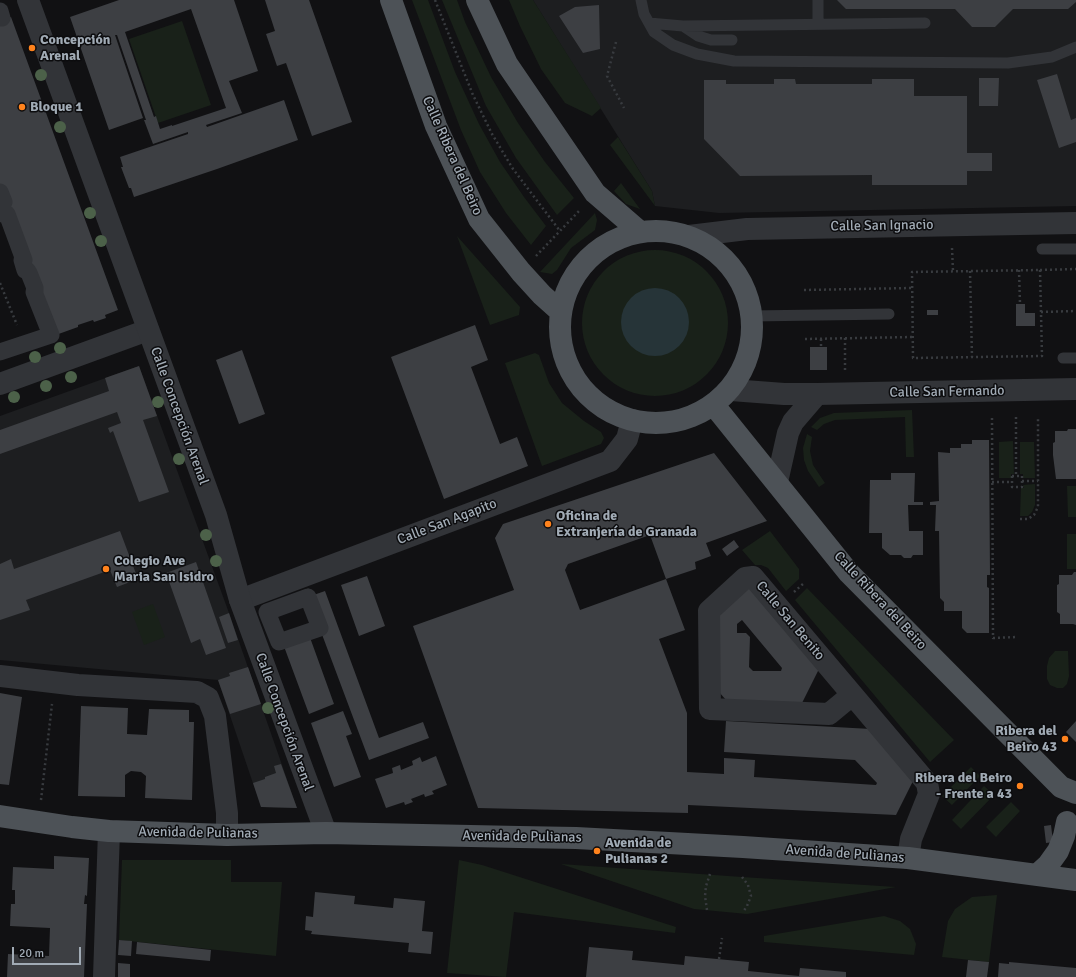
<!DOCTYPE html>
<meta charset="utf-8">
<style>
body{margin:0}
#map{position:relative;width:1076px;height:977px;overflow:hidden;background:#111113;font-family:Signika,sans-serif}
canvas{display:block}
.scale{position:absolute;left:12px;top:947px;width:69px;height:18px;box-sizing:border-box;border:2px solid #a1abb5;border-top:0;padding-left:5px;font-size:12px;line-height:14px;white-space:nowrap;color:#a1abb5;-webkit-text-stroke:3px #0c0c0e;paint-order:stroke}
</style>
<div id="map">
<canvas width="1076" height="977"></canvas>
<div class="scale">20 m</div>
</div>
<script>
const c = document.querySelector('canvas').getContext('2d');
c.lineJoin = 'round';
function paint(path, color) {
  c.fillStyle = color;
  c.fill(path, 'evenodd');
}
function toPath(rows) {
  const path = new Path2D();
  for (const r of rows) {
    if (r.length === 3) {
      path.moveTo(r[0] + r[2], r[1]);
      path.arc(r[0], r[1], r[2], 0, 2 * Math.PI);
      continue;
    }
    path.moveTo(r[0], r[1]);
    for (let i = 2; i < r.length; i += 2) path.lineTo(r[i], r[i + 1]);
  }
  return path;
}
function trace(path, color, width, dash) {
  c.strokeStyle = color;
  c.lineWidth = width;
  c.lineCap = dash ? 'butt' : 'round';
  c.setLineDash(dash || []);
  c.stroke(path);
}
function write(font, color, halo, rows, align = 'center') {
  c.font = font + ' Signika,sans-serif';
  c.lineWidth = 3;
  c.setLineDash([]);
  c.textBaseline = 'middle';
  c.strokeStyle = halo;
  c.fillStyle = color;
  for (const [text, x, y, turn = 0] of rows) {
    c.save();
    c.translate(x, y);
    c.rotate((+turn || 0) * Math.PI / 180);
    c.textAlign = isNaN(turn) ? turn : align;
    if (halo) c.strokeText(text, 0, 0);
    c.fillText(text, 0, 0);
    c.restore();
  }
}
paint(toPath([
 [533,0,1076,0,1076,206,719,213,655,206,652,191],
 [139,366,229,613,297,808,261,807,218,680,0,660,0,416]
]), '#1d1e20');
paint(toPath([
 [412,0,428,0,455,72,479,124,500,162,524,197,546,226,531,245,506,213,480,172,461,130],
 [442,0,457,0,465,22,491,77,518,123,545,162,574,198,557,215,516,158,486,106],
 [509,0,533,0,601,108,592,116,565,103,541,69,520,26],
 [182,21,211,105,158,123,129,39],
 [618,137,652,191,655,206,610,145],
 [621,183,640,209,626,204,614,191],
 [595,213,597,220,595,230,571,248,557,270,552,274,540,272],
 [457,236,520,307,519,315,490,325],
 [655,323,73],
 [535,353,539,355,549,383,562,403,584,421,601,432,604,438,601,444,542,466,505,363],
 [912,410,914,457,906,457,905,417,835,420,824,424,817,430,811,427,820,418,834,413],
 [807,434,812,437,810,451,813,465,825,483,819,487,808,471,804,460,803,448],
 [1013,441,1014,474,1011,474,1011,478,999,478,999,442],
 [1020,442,1034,442,1035,478,1023,478,1023,474,1020,474],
 [1035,484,1035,505,1032,512,1028,516,1020,516,1021,488,1024,488,1023,485],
 [1067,486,1076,486,1076,517,1068,517],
 [770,531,799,569,799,579,786,591,768,568,761,565,755,565,742,550],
 [1067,534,1076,534,1076,569,1067,569],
 [807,588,954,740,930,762,795,600],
 [153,604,165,637,144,645,132,612],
 [1055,651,1068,651,1069,676,1067,684,1063,688,1057,688,1050,685,1047,679,1047,666,1049,658],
 [971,767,980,776,952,805,942,796],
 [984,786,994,795,961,829,952,820],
 [1011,802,1020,811,996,837,986,827],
 [122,860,231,860,231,882,282,882,276,956,119,940],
 [459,860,482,865,676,927,675,933,514,912,506,977,447,973],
 [561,864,742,877,896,887,747,914,694,909],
 [997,895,989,962,942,957,948,921,955,909,972,897],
 [884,916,900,921,910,929,916,944,914,955,764,942,764,936]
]), '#192119');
paint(toPath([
 [655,322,34]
]), '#263438');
paint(toPath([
 [119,0,234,0,258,71,229,81,242,113,206,125,207,127,284,100,298,140,217,169,134,197,131,188,129,188,121,167,123,167,120,157,188,134,188,132,153,144,144,120,146,120,117,35,115,35,143,118,109,130,70,17],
 [191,9,226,108,172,126,172,125,160,129,156,116,154,117,125,32],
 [265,0,309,0,352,122,312,136,286,63,277,66,266,34,275,31],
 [837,0,1076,0,1076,2,1068,9,1013,9,995,27,972,27,955,9,846,9],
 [599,5,600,49,583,53,559,16,575,7],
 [11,17,118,310,105,315,106,318,94,322,93,320,78,325,78,327,53,336,0,192,0,21],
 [1057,74,1071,120,1076,118,1076,142,1059,148,1037,80],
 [979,78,999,78,998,106,979,106],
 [774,79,795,79,796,84,872,84,872,79,914,79,914,96,967,96,967,153,992,153,992,171,967,171,967,185,872,185,872,175,740,176,704,139,704,80,726,80,726,84,774,84],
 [1016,304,1025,304,1025,313,1035,313,1035,326,1016,326],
 [927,310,938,310,938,315,927,315],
 [475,325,488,360,471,367,500,444,517,437,528,466,444,499,391,357],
 [810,347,827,347,827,370,810,370],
 [242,350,265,414,239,424,216,360],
 [139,366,157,416,143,420,169,492,139,502,113,431,110,433,108,428,121,423,117,412,0,454,0,430,109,391,105,378],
 [1068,429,1076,429,1076,479,1056,479,1053,455,1053,443,1055,442,1055,431,1067,431],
 [972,440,989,440,990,575,987,575,987,587,989,588,989,633,967,633,962,628,962,611,944,611,944,602,940,598,939,531,935,531,936,505,930,505,930,502,939,501,938,452,950,453,950,448,961,448,961,444,972,444],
 [714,453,767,521,706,543,711,556,695,562,696,569,666,579,650,535,568,564,565,570,580,610,666,579,685,630,659,639,687,713,687,772,724,774,724,758,755,760,754,777,876,785,877,783,855,760,724,752,726,721,871,729,914,779,896,815,688,805,688,813,478,808,413,626,514,590,495,538,503,524],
 [891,473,915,473,914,502,923,502,923,505,908,505,909,531,923,531,923,555,913,555,911,558,904,558,901,555,890,555,882,548,882,533,869,533,870,480,891,480],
 [120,531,138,579,117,587,110,570,26,600,30,610,0,620,0,564,11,559,14,569],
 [734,540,739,547,727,556,722,549],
 [196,562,226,648,206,655,200,639,191,643,166,573],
 [1074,572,1076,572,1076,625,1073,624,1060,624,1060,614,1057,612,1057,585,1059,584,1059,575,1072,575],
 [367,576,385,626,359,636,341,585],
 [751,586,820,667,802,703,726,700,719,692,720,612],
 [742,620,782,668,781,671,753,671,749,667,750,637,746,633,737,633,737,624],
 [325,591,379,738,423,722,429,738,369,760,308,597],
 [229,613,238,640,228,643,219,617],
 [308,632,334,704,309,714,282,641],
 [248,667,261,704,230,714,218,680,230,676,229,673],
 [0,693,22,697,9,785,0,784],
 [81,706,128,708,127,734,147,735,149,709,189,710,189,722,194,722,192,800,145,798,146,776,141,772,131,771,125,775,125,797,78,796],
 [343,711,352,734,346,736,361,777,334,787,311,723],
 [1076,721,1076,742,1066,732],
 [436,756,447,785,432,791,434,794,425,797,424,794,411,799,413,802,405,805,404,802,386,808,375,779,393,773,392,768,400,765,401,770,413,765,412,761,420,757,422,762],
 [281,764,297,808,261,807,253,783,265,779,265,777,276,773,274,766],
 [1051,825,1053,842,1046,843,1044,826],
 [54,856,89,858,87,896,85,895,84,904,87,904,84,977,7,977,8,954,49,956,50,928,10,926,11,904,15,904,15,890,12,890,13,867,54,869],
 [315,892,355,896,354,904,393,908,394,898,425,901,422,931,433,932,431,954,408,952,409,943,311,934,312,931,305,930,306,916,313,917],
 [119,940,132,941,131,956,118,955],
 [137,942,211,950,210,961,136,954],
 [589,947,633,951,632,960,684,965,685,956,749,962,748,971,799,976,800,968,846,972,846,977,586,977],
 [968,960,989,962,987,977,966,977],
 [1009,962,1076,968,1076,977,998,977,999,963,1009,964],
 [118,963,130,964,130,977,118,977]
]), '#3d3f43');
trace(toPath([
 [435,0,473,95,492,134,513,169,560,231],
 [616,42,607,76,624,108],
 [952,248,953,271],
 [536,256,580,210],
 [1019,270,1020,304],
 [1040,270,1042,356,913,358,912,272,1040,270],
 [1040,270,1076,269],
 [970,271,972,357],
 [0,283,17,325],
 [804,290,912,288],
 [1041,312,1076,311],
 [845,338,845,372],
 [805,339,913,337],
 [821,339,821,347],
 [1016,417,1016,476],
 [992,418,993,638,1017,637],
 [1012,476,1022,476,1022,487,1012,487,1012,476],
 [1022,481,1038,481],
 [992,482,1012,482],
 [1020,519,1028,519,1034,515,1038,507,1038,417],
 [794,592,804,583],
 [41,800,52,704],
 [742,877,748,885,751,896,747,906,743,912],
 [707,910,705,896,706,886,710,874],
 [719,959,722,938]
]), '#383b3f', 2.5, [2, 3]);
trace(toPath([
 [641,0,644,14,654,32,673,45,697,54,734,61,1008,63,1052,57,1076,47],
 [818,0,818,24],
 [649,23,683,26,925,23],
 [683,26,698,36,711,40,732,40],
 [1042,249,1076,249],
 [751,316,889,314],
 [1063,358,1076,358]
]), '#323438', 11);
trace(toPath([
 [0,11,2,18,0,18],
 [0,192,4,202,3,204,2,205,5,215,7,214,24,260,22,260,25,270,27,270,29,273,35,288,35,292,34,292,51,335,0,352],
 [308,597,320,628,279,642,267,612,308,597]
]), '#323438', 17);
trace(toPath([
 [0,384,148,330],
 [777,482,788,433,793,422,817,394],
 [240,600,610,461,627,439,632,420],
 [0,676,78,685,197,692,208,698,215,716,227,813,227,835],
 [852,695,829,714,710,709,709,611,745,578,753,577,927,783,929,794,911,839,908,858],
 [104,977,109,831]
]), '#323438', 22);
trace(toPath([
 [28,0,216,515,240,600,326,833],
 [689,236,747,229,1076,223],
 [731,390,784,394,817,394,1076,389]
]), '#323438', 22);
trace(toPath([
 [391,0,436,126,479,219,521,272,542,295,561,312],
 [477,0,507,64,595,193,639,231],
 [656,327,96],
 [713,404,849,573,1061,787,1076,793],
 [0,816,72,827,109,831,227,835,326,833,519,837,576,838,743,847,908,858,1076,880],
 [1037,875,1048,865,1058,851,1064,836,1067,822]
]), '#4d5257', 22);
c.fillStyle = '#4c6149';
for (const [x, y] of [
 [41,75],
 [60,127],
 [90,213],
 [101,241],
 [60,348],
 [35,357],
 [71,377],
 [46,386],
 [14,397],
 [158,402],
 [179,459],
 [206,535],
 [216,561],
 [268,708]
]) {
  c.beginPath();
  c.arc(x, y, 6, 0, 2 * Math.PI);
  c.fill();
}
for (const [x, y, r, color] of [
 [32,48,4,"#ff831d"],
 [22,107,4,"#ff831d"],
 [548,524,4,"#ff831d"],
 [106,569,4,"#ff831d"],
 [1065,739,4,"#ff831d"],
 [1020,786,4,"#ff831d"],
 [597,851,4,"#ff831d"]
]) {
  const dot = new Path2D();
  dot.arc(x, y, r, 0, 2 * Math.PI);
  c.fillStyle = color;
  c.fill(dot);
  trace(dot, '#0c0c0e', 1.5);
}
write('bold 14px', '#a1abb5', '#0c0c0e', [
 ["Concepción",40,40],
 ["Arenal",40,56],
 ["Bloque 1",30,107],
 ["Oficina de",556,516],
 ["Extranjería de Granada",556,532],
 ["Colegio Ave",114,561],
 ["Maria San Isidro",114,577],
 ["Ribera del",1057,731,"right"],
 ["Beiro 43",1057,747,"right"],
 ["Ribera del Beiro",1012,778,"right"],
 ["- Frente a 43",1012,794,"right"],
 ["Avenida de",605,843],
 ["Pulianas 2",605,859]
], 'left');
write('14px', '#a1abb5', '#0c0c0e', [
 ["Calle Ribera del Beiro",452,156,66],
 ["Calle San Ignacio",882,226,-1],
 ["Calle San Fernando",947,392,-1],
 ["Calle Concepción Arenal",179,416,70],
 ["Calle San Agapito",447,522,-21],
 ["Calle Ribera del Beiro",880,601,47],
 ["Calle San Benito",790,621,50],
 ["Calle Concepción Arenal",284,722,70],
 ["Avenida de Pulianas",198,833,1],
 ["Avenida de Pulianas",522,837,1],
 ["Avenida de Pulianas",845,854,4]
]);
</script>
